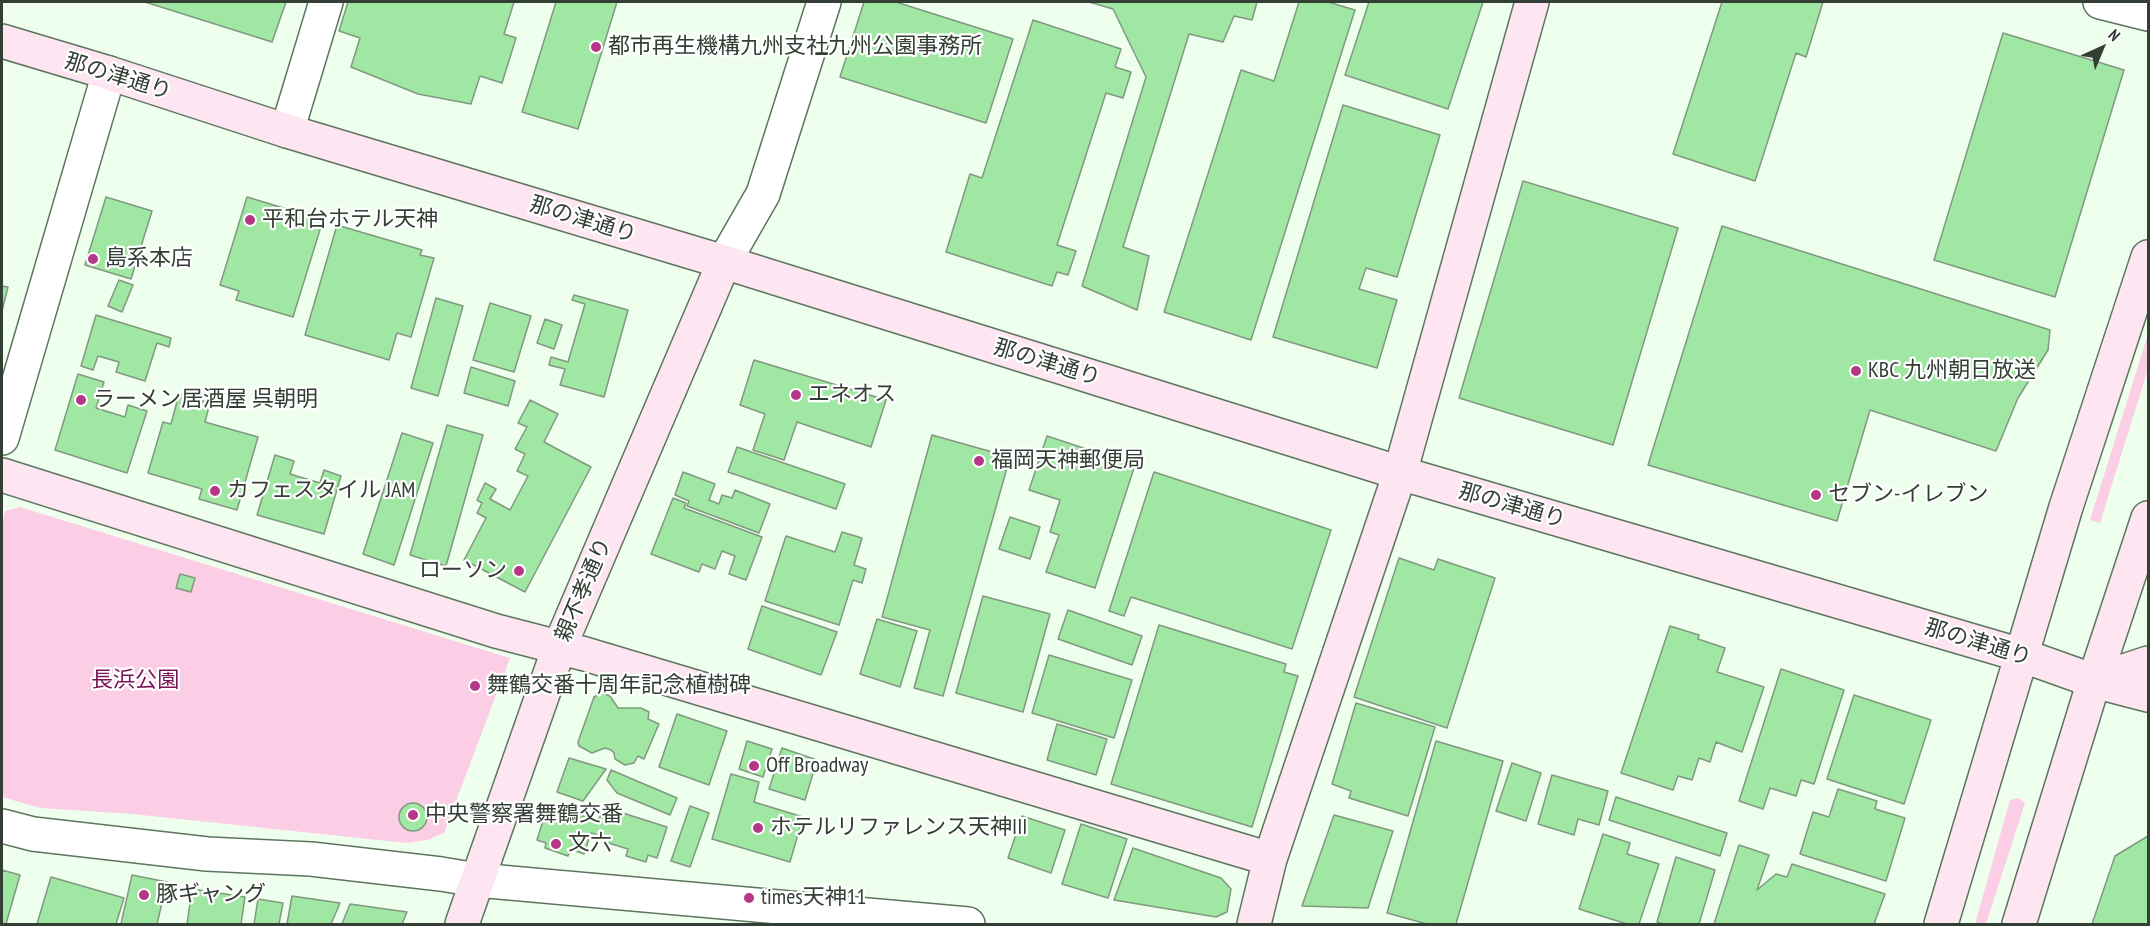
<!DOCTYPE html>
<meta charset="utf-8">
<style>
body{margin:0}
#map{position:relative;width:2150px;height:926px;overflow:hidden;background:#efe;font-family:"PT Sans Narrow",sans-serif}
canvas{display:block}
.frame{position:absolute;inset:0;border:3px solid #333e34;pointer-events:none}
.north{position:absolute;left:2072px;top:18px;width:60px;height:60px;-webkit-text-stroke:4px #fff;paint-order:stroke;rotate:44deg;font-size:16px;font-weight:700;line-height:24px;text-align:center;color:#333e34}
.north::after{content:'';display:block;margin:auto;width:21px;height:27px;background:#333e34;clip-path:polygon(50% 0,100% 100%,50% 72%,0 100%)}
</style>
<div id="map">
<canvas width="2150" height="926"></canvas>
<div class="frame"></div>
<div class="north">N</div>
</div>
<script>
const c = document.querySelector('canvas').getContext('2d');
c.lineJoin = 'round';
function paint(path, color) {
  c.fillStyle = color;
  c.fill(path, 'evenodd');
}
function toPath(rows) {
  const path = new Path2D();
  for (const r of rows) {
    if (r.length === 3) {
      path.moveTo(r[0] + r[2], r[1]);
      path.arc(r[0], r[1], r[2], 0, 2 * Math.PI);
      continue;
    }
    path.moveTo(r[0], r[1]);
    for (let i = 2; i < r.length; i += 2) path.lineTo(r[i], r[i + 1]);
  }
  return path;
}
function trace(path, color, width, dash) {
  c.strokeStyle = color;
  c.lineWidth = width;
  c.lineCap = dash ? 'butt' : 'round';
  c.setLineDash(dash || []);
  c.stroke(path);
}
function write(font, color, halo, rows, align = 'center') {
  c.font = font + ' "PT Sans Narrow","Noto Sans JP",sans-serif';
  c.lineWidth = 4.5;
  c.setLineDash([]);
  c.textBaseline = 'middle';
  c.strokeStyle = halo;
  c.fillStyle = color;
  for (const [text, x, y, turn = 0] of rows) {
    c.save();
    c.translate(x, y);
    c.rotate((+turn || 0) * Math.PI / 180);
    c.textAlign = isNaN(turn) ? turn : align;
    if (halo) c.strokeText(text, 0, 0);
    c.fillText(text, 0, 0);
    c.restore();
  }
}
paint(toPath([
 [2148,334,2148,369,2100,523,2090,520],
 [20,507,510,658,444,833,427,840,406,843,132,814,40,808,2,797,2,524,5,511],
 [2019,798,2025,803,1986,924,1975,924,2010,800]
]), '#fccee6');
const building = toPath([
 [145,2,286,2,272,42,145,2],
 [348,2,514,2,504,34,516,38,502,83,480,76,471,104,418,94,351,67,360,38,339,31,348,2],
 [556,2,617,2,578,129,522,112,556,2],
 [864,2,900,2,899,3,1013,39,986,123,840,77,864,2],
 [1089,2,1257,2,1252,20,1234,16,1223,42,1189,34,1123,247,1149,256,1137,310,1082,286,1146,77,1113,9,1089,2],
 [1299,2,1328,2,1355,10,1251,340,1164,312,1241,70,1274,81,1299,2],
 [1369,2,1483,2,1448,109,1345,75,1369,2],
 [1722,2,1823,2,1806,57,1796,53,1755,181,1673,154,1722,2],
 [1033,20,1121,49,1115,67,1131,72,1123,98,1106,93,1057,245,1076,251,1068,275,1057,272,1052,286,946,252,970,174,982,178,1033,20],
 [2003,33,2124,70,2055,297,1934,260,2003,33],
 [1343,105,1440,135,1397,277,1366,268,1359,289,1397,300,1377,368,1273,337,1343,105],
 [1523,181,1678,228,1613,445,1459,398,1523,181],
 [106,197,152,211,131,279,85,265,106,197],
 [247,197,323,220,293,317,236,300,239,291,220,285,247,197],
 [337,225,422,250,420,255,434,258,411,337,397,333,389,360,305,335,337,225],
 [1722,226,2050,330,2048,350,2018,398,1996,451,1870,410,1837,521,1648,465,1722,226],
 [119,280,133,285,122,312,108,306,119,280],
 [2,286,8,287,2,311,2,286],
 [574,295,628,310,604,397,560,385,565,369,549,365,551,357,568,362,585,304,572,300,574,295],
 [436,298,463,306,438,396,411,388,436,298],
 [490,303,531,316,514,372,473,360,490,303],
 [96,315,171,338,169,347,157,343,145,381,116,372,119,362,98,356,93,370,81,366,96,315],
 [545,319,562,325,554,349,537,343,545,319],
 [754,360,886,400,871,447,797,422,784,460,753,450,765,414,740,405,754,360],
 [471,367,515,381,508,406,464,393,471,367],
 [78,374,104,382,96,408,125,417,128,405,147,411,127,473,55,450,78,374],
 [179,394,210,403,205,422,258,437,237,510,199,499,202,489,148,473,163,422,171,424,179,394],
 [530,400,558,414,544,442,591,467,525,592,464,560,486,518,477,513,482,503,477,500,485,483,496,489,490,499,510,510,528,476,517,471,525,454,515,449,527,427,518,423,530,400],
 [447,425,483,435,446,566,410,555,447,425],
 [402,433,433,443,394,565,363,554,402,433],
 [932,435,1010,457,943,696,914,688,930,630,882,617,932,435],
 [1047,436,1135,465,1095,588,1046,572,1059,535,1050,532,1060,500,1029,490,1047,436],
 [737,447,845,484,836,509,728,472,737,447],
 [275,455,294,461,290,474,320,483,324,470,341,476,324,534,257,515,275,455],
 [683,472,715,484,709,500,719,504,722,495,732,498,735,490,770,504,759,533,687,506,689,501,675,495,683,472],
 [1154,472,1331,530,1292,649,1131,597,1124,616,1109,611,1154,472],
 [673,498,686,503,684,508,762,537,746,580,729,574,735,556,722,551,715,569,702,564,699,572,651,554,673,498],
 [1010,517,1040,527,1030,559,999,549,1010,517],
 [842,532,862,538,854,565,866,569,862,583,853,580,839,625,765,601,786,536,835,552,842,532],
 [1399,558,1434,570,1438,559,1495,578,1447,728,1354,697,1399,558],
 [180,574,195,578,191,592,176,588,180,574],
 [983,596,1050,614,1023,712,956,693,983,596],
 [762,606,837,632,821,675,748,649,762,606],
 [1068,610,1142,636,1132,665,1058,639,1068,610],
 [877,619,917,631,900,687,860,674,877,619],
 [1159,625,1286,664,1284,672,1298,676,1252,827,1111,784,1159,625],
 [1670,626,1699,635,1698,639,1725,648,1717,672,1764,687,1742,752,1716,742,1710,762,1699,758,1692,780,1678,776,1673,790,1621,773,1670,626],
 [1049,655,1132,680,1114,738,1032,713,1049,655],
 [1781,669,1844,690,1814,784,1801,780,1796,796,1770,788,1763,809,1739,801,1781,669],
 [602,693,610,696,618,708,641,708,649,712,648,719,659,724,644,759,638,756,634,763,625,765,615,759,614,753,611,750,605,748,592,753,579,746,578,742,594,697,602,693],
 [1854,695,1931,720,1904,804,1827,779,1854,695],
 [1356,703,1435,727,1408,816,1349,798,1351,791,1332,784,1356,703],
 [677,714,727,731,709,785,659,767,677,714],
 [1057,724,1107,739,1096,775,1047,760,1057,724],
 [747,741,772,749,763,777,739,769,747,741],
 [1436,741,1503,761,1456,924,1427,924,1387,913,1436,741],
 [782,748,817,760,805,800,769,789,782,748],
 [569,758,606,769,583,801,557,792,569,758],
 [1512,763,1541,773,1526,821,1496,811,1512,763],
 [611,770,677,798,670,815,617,793,607,780,611,770],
 [731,774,759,782,754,802,803,817,790,862,712,839,731,774],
 [1552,775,1608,791,1599,825,1578,819,1574,835,1538,824,1552,775],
 [1838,789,1877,801,1875,809,1905,818,1886,881,1800,854,1813,812,1829,817,1838,789],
 [1616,797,1727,833,1720,856,1609,820,1616,797],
 [413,817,14],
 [548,805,596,820,610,809,667,827,657,858,648,855,646,862,626,856,628,849,602,841,604,837,591,833,584,854,570,849,568,856,545,848,546,843,537,840,548,805],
 [690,806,709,813,690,867,671,861,690,806],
 [1334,815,1393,831,1368,908,1302,906,1334,815],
 [1022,816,1065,830,1051,873,1008,858,1022,816],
 [1081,824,1127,839,1108,898,1062,884,1081,824],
 [1603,834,1630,843,1627,854,1659,864,1639,924,1627,924,1579,909,1603,834],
 [2148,836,2148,924,2092,924,2115,856,2148,836],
 [1739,845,1769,855,1757,890,1776,874,1787,877,1792,864,1885,894,1874,924,1714,924,1739,845],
 [1133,848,1221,878,1231,889,1227,912,1216,917,1114,900,1133,848],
 [1676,857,1715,870,1699,924,1664,924,1657,922,1676,857],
 [2,870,20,875,6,924,2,924,2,870],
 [132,875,167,882,157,924,121,924,132,875],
 [51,877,124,898,116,924,37,924,51,877],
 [192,889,245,897,241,924,187,924,192,889],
 [292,896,340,903,331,924,287,924,292,896],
 [258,899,283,903,279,924,254,924,258,899],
 [350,904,407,912,402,924,342,924,350,904]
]);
paint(building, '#9fe7a2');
trace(building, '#809980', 1.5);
const street = toPath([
 [2100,2,2148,14],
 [287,131,326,2],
 [724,262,763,194,824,2],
 [2,438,109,73],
 [2,826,33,834,207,854,311,859,441,874,477,880,968,924]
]);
const secondary = toPath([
 [2,41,109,73,287,131,724,262,1400,473,2021,655,2094,681,2148,695],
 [2,475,496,631,585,654,1270,859],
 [2094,681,2148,663],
 [462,924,559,648,724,262],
 [1254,924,1270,859,1400,473,1532,2],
 [1941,924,2066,507,2148,257],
 [2019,924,2094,681,2148,518]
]);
trace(street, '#5d755d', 36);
trace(secondary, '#5d755d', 36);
trace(street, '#fff', 33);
trace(secondary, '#fde5f2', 33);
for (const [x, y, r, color] of [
 [596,47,6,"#b53888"],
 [250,220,6,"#b53888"],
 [93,259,6,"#b53888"],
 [1856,371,6,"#b53888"],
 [796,395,6,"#b53888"],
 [81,400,6,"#b53888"],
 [979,461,6,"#b53888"],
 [215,491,6,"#b53888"],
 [1816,495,6,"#b53888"],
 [519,571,6,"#b53888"],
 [475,686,6,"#b53888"],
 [754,766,6,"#b53888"],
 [413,815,6,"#b53888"],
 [758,828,6,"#b53888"],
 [556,844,6,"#b53888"],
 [144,895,6,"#b53888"],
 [749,898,6,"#b53888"]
]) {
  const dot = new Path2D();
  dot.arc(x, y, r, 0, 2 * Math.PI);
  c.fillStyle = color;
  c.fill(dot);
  trace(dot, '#fff', 2);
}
write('22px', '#333e34', '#fff', [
 ["都市再生機構九州支社九州公園事務所",608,47],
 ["平和台ホテル天神",262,220],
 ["島系本店",105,259],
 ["KBC 九州朝日放送",1868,371],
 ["エネオス",808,395],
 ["ラーメン居酒屋 呉朝明",93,400],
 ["福岡天神郵便局",991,461],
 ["カフェスタイル JAM",227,491],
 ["セブン-イレブン",1828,495],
 ["ローソン",507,571,"right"],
 ["舞鶴交番十周年記念植樹碑",487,686],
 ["Off Broadway",766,766],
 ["中央警察署舞鶴交番",425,815],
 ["ホテルリファレンス天神III",770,828],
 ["文六",568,844],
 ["豚ギャング",156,895],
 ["times天神11",761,898]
], 'left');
write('22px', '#333e34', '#fff', [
 ["那の津通り",118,77,17],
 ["那の津通り",583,220,17],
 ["那の津通り",1047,363,17],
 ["那の津通り",1512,506,16],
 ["親不孝通り",584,590,-67],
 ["那の津通り",1978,643,17]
]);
write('22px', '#791558', '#fff', [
 ["長浜公園",135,681]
]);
</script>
